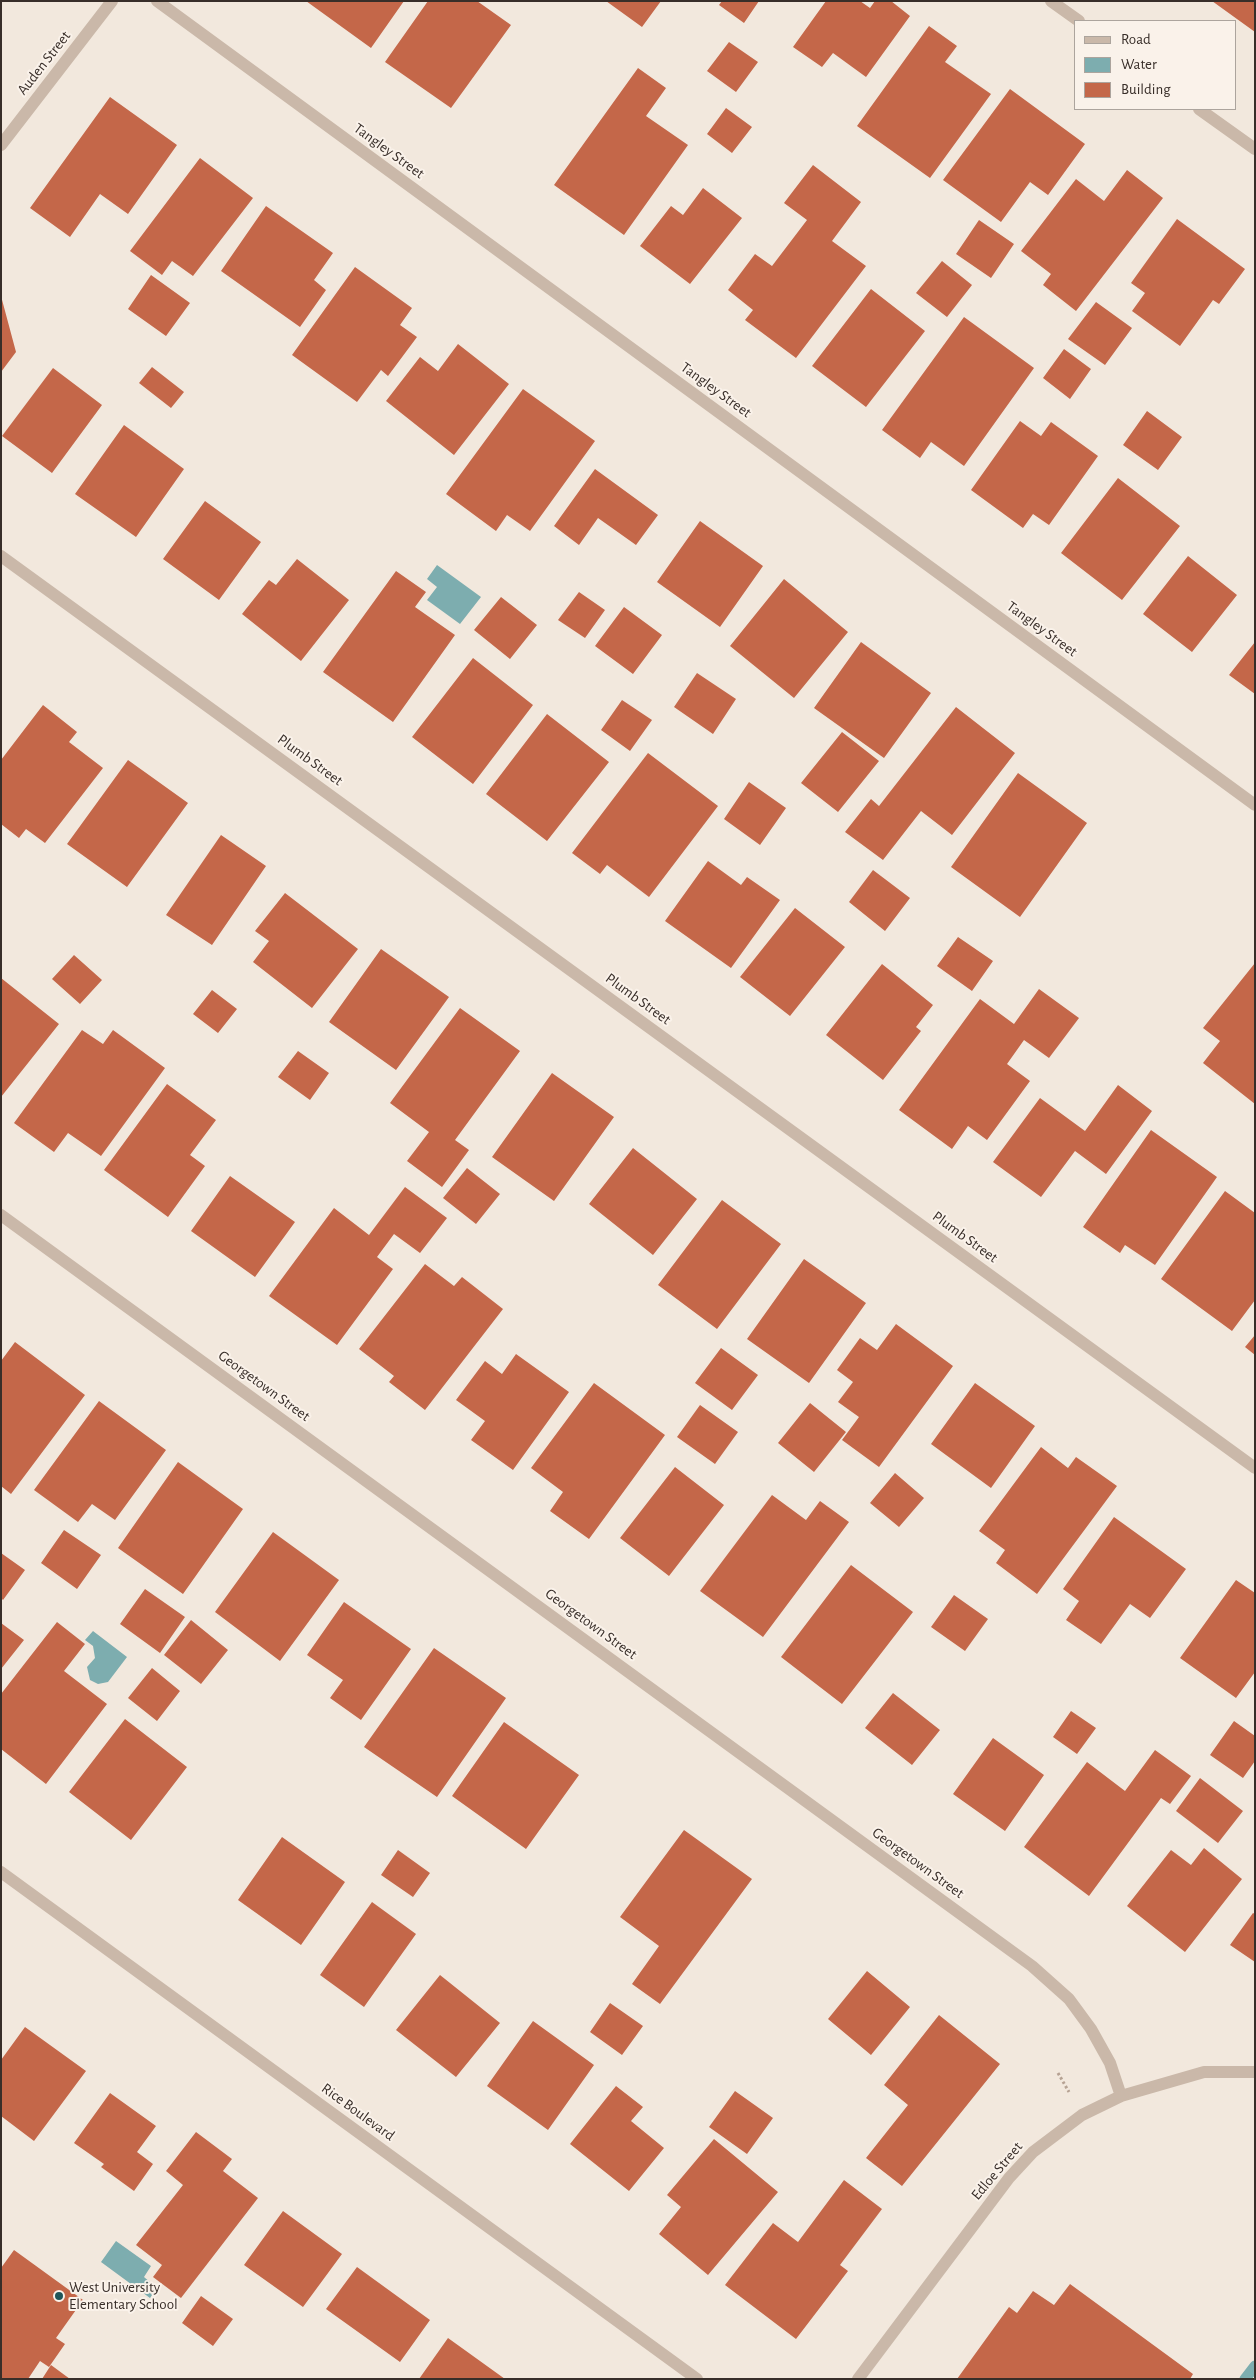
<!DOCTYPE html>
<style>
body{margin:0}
#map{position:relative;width:1256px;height:2380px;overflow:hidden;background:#f2e8dd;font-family:"Alegreya Sans",sans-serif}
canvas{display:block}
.frame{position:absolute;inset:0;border:2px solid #382e29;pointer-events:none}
.legend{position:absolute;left:1074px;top:20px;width:162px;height:90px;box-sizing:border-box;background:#faf2ea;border:1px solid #aca49d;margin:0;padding:6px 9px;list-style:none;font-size:15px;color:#382e29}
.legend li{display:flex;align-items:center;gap:10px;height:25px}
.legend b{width:25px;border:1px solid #aca49d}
</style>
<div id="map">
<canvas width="1256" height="2380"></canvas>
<div class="frame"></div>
<ul class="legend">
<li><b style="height:6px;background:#cab8a9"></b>Road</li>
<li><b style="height:14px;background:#7dadaf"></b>Water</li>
<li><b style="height:14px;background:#c46749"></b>Building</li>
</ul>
</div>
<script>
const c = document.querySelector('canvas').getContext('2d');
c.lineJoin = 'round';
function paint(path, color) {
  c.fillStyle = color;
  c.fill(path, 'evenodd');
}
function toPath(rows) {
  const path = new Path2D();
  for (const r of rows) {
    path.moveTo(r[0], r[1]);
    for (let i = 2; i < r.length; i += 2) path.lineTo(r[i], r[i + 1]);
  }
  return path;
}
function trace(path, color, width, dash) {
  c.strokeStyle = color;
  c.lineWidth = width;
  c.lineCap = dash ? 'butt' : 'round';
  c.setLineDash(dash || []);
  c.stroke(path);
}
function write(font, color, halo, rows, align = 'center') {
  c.font = font + ' "Alegreya Sans",sans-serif';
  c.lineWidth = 4;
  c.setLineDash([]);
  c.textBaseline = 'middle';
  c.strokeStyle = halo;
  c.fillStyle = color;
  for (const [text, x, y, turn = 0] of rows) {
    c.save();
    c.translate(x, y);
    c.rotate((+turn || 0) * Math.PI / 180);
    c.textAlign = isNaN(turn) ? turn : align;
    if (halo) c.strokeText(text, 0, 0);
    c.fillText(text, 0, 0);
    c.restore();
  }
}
paint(toPath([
 [437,565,481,597,460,624,427,600,437,587,427,579],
 [93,1631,127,1657,108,1682,98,1684,90,1680,87,1667,95,1658,93,1646,85,1640],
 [116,2241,151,2266,144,2277,157,2288,150,2298,101,2262]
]), '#7dadaf');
trace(toPath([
 [1245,2379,1255,2366]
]), '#7dadaf', 11);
paint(toPath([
 [306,1,404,1,371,48],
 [428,1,477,1,511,25,451,108,385,62],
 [606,1,661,1,642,27],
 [722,1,759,1,744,23,719,5],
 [826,1,860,1,870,8,875,1,891,1,910,16,866,77,833,53,822,67,793,47],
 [1212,1,1255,1,1255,32],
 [929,26,957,46,945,62,991,94,930,178,857,126],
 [729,42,758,62,736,92,707,71],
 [638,68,666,88,646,116,688,145,624,235,554,185],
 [1010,89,1085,144,1048,195,1030,182,1001,222,943,180],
 [110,97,177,145,128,214,100,194,70,237,30,208],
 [726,108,752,127,732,153,707,134],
 [200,158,253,198,193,276,172,261,162,275,130,251],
 [813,165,861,202,832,241,866,266,796,358,745,320,753,310,728,290,755,254,772,266,807,220,784,203],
 [1127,170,1163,198,1076,311,1043,285,1051,274,1021,251,1076,179,1104,201],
 [703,188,742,218,690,284,640,246,671,206,683,215],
 [266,206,333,253,314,280,326,290,300,327,221,271],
 [1177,219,1245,269,1219,304,1213,300,1180,346,1132,311,1145,293,1131,283],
 [979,220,1014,244,991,278,956,254],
 [942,261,972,285,947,317,916,293],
 [355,267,412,308,400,325,417,337,388,376,381,370,357,402,292,355],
 [151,275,190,303,166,336,128,309],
 [871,289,925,331,866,407,812,366],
 [1,296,16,352,1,372],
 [1096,302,1132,328,1105,365,1068,339],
 [964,317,1034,368,964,466,931,442,920,458,882,430],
 [458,344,509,384,454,455,386,401,420,357,438,371],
 [1064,349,1091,369,1070,399,1043,378],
 [152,367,184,392,171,408,139,383],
 [53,368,102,405,52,473,2,436],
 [523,389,595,441,530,531,507,515,496,531,446,494],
 [1147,411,1182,437,1158,470,1123,445],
 [1020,421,1041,436,1051,422,1098,456,1049,525,1033,514,1023,528,971,490],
 [124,425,184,469,136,537,75,494],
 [595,469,658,515,636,545,598,518,579,545,554,526],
 [1118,478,1180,526,1122,600,1061,553],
 [205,501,261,542,219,600,163,559],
 [700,521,763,566,720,627,657,582],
 [1188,556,1237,595,1192,652,1143,614],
 [297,559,349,600,301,661,242,614,269,580,276,585],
 [396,571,426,592,415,607,455,635,393,722,323,672],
 [784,579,848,632,794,698,730,646],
 [579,592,605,610,585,638,558,620],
 [501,597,537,625,510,659,474,630],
 [624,607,662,635,633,674,595,646],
 [861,642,931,693,884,758,814,708],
 [1255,642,1255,694,1229,675],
 [473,658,533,705,473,784,412,737],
 [697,673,736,699,713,734,674,707],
 [622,700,652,720,630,751,601,730],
 [43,705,77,732,69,742,103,768,45,843,26,829,19,838,1,824,1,760],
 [956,707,1015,753,952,835,921,811,883,860,845,832,871,799,879,806],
 [547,714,609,762,547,841,486,794],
 [842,732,879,761,838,812,801,783],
 [648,753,718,806,649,897,607,865,600,874,572,853],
 [128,760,188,803,127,887,67,844],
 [1018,773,1087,823,1020,917,951,867],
 [749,782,786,808,760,845,724,819],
 [221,835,266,866,212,945,166,915],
 [708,861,741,885,747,877,780,900,731,968,665,921],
 [873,870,910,898,885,931,849,902],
 [285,893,358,949,312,1008,253,962,269,941,255,931],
 [795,908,845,947,790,1016,740,977],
 [958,937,993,961,972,991,937,966],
 [381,949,449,997,396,1070,329,1022],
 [74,955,102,980,80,1004,52,979],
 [1255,963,1255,1104,1203,1063,1220,1041,1203,1028],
 [882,964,933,1005,916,1027,921,1031,883,1080,826,1035],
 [1,978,59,1024,1,1097],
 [1039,989,1079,1018,1049,1058,1024,1040,1007,1064,1030,1081,987,1140,968,1126,952,1149,899,1110,980,999,1014,1024],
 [212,990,237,1009,218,1033,193,1014],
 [460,1008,520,1051,455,1140,469,1150,442,1187,407,1161,429,1132,390,1103],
 [82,1030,103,1044,113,1030,165,1068,101,1156,68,1133,54,1152,14,1123],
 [298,1051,329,1073,310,1100,278,1077],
 [552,1073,614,1117,554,1201,492,1157],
 [167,1084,216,1120,190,1155,205,1166,168,1217,104,1170],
 [1118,1085,1152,1111,1106,1174,1075,1151,1041,1197,993,1162,1040,1098,1085,1131],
 [1151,1130,1217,1177,1155,1265,1125,1245,1120,1253,1083,1227],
 [633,1148,697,1199,653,1255,589,1204],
 [467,1168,500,1194,476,1224,443,1198],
 [230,1176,295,1222,255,1277,191,1231],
 [405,1187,447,1218,420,1253,394,1234,377,1257,393,1269,337,1345,269,1296,334,1208,369,1235],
 [1225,1191,1255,1213,1255,1300,1232,1331,1161,1279],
 [722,1200,781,1244,717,1329,658,1285],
 [804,1259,866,1303,809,1383,747,1339],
 [425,1264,454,1286,462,1277,503,1309,425,1410,389,1382,394,1376,359,1349],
 [896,1324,953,1366,879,1467,842,1440,859,1417,838,1402,853,1382,837,1370,860,1338,877,1350],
 [1255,1335,1255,1355,1245,1347],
 [15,1342,85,1395,11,1494,1,1486,1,1361],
 [721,1348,758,1375,732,1410,695,1383],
 [516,1354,569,1392,513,1470,471,1440,485,1421,456,1400,485,1361,502,1374],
 [594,1383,665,1435,589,1539,550,1511,563,1492,531,1468],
 [975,1383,1035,1426,991,1488,931,1444],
 [99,1401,166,1450,115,1520,92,1504,78,1522,34,1490],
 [810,1403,846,1432,814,1472,778,1443],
 [700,1405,738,1432,715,1464,677,1437],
 [1041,1447,1068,1468,1076,1457,1117,1486,1037,1594,996,1563,1005,1550,979,1531],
 [178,1462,243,1509,183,1594,118,1548],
 [675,1467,724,1505,669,1576,620,1538],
 [895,1473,924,1498,899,1527,870,1503],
 [772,1495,806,1520,820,1501,849,1522,763,1637,700,1591],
 [1114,1517,1186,1569,1150,1618,1130,1604,1101,1644,1066,1620,1079,1601,1063,1589],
 [64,1530,101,1555,77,1589,41,1563],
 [273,1532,339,1580,280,1661,215,1612],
 [1,1553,25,1570,3,1600,1,1598],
 [851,1565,913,1612,842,1704,781,1657],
 [1236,1580,1255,1593,1255,1672,1236,1698,1180,1658],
 [145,1589,185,1617,160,1653,120,1624],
 [954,1595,988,1619,965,1651,931,1627],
 [344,1602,411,1649,361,1720,330,1698,343,1680,307,1655],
 [191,1620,228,1650,201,1684,164,1655],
 [57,1622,85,1644,64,1671,107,1704,46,1784,1,1749,1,1694],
 [1,1623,24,1640,1,1669],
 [434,1648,506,1698,437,1797,364,1747],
 [152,1668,180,1691,157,1721,128,1698],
 [893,1693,940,1730,912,1765,865,1728],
 [1071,1711,1096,1728,1077,1754,1053,1737],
 [125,1719,187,1767,131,1840,69,1792],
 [1234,1721,1255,1736,1255,1761,1243,1778,1210,1755],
 [504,1722,579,1775,526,1849,452,1796],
 [993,1738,1044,1775,1005,1831,953,1794],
 [1155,1750,1191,1776,1170,1804,1161,1798,1089,1896,1024,1847,1087,1762,1125,1791],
 [1200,1778,1243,1811,1218,1843,1176,1811],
 [684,1830,752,1879,660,2004,632,1984,659,1946,620,1917],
 [282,1837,345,1882,301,1945,238,1900],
 [1204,1848,1242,1879,1185,1952,1127,1906,1171,1850,1191,1865],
 [398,1850,430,1873,413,1897,381,1875],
 [372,1902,416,1934,364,2007,320,1975],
 [1253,1913,1255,1914,1255,1962,1230,1945],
 [867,1971,910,2007,871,2055,828,2019],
 [440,1975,500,2023,456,2077,396,2030],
 [610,2003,643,2026,622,2055,590,2032],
 [939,2015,1000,2064,902,2186,866,2158,908,2105,884,2085],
 [533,2021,594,2065,548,2130,487,2086],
 [25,2027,86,2071,34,2141,1,2116,1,2060],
 [616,2086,643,2107,631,2121,664,2148,629,2191,570,2144],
 [735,2091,773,2118,747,2154,709,2127],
 [110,2093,156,2126,137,2152,153,2164,134,2191,101,2167,104,2164,74,2143],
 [196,2132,232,2159,223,2171,258,2198,181,2298,153,2277,162,2265,136,2245,183,2185,166,2171],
 [714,2139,778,2192,708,2275,659,2234,681,2207,667,2195],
 [844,2180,882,2209,840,2265,848,2271,796,2339,725,2285,773,2223,798,2242],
 [283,2211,342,2254,303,2307,244,2265],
 [14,2250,83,2300,56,2338,65,2344,49,2367,40,2361,28,2379,1,2379,1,2268],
 [357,2267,430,2320,400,2362,326,2309],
 [1070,2284,1193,2374,1190,2379,957,2379,1009,2307,1017,2313,1033,2291,1054,2305],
 [201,2296,233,2319,213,2346,182,2323],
 [448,2338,505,2379,419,2379],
 [51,2365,70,2379,42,2379]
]), '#c46749');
trace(toPath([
 [1058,2073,1069,2092]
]), '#b6a293', 3, [2.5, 2.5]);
trace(toPath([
 [157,1,1255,805],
 [1051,1,1079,21],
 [1199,109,1255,149],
 [1,145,112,1],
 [1,556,1255,1468],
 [1,1215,1032,1966,1069,1999,1091,2029,1110,2063,1121,2096],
 [1,1872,697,2379],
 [858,2379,1009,2178,1033,2152,1082,2115,1121,2096,1204,2072,1255,2072]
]), '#cab8a9', 12);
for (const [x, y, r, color] of [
 [59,2296,5,"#1f5559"]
]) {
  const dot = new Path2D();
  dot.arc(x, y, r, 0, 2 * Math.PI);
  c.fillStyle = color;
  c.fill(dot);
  trace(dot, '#faf2ea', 2);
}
write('15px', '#382e29', '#faf2ea', [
 ["Auden Street",44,63,-52],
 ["Tangley Street",389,151,36],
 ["Tangley Street",716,390,36],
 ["Tangley Street",1042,629,36],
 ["Plumb Street",310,760,36],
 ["Plumb Street",638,999,36],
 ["Plumb Street",965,1237,36],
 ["Georgetown Street",264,1386,36],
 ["Georgetown Street",591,1624,36],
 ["Georgetown Street",918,1863,36],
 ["Rice Boulevard",358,2112,36],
 ["Edloe Street",997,2171,-50]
]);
write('15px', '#382e29', '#faf2ea', [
 ["West University",69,2287],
 ["Elementary School",69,2304]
], 'left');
</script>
